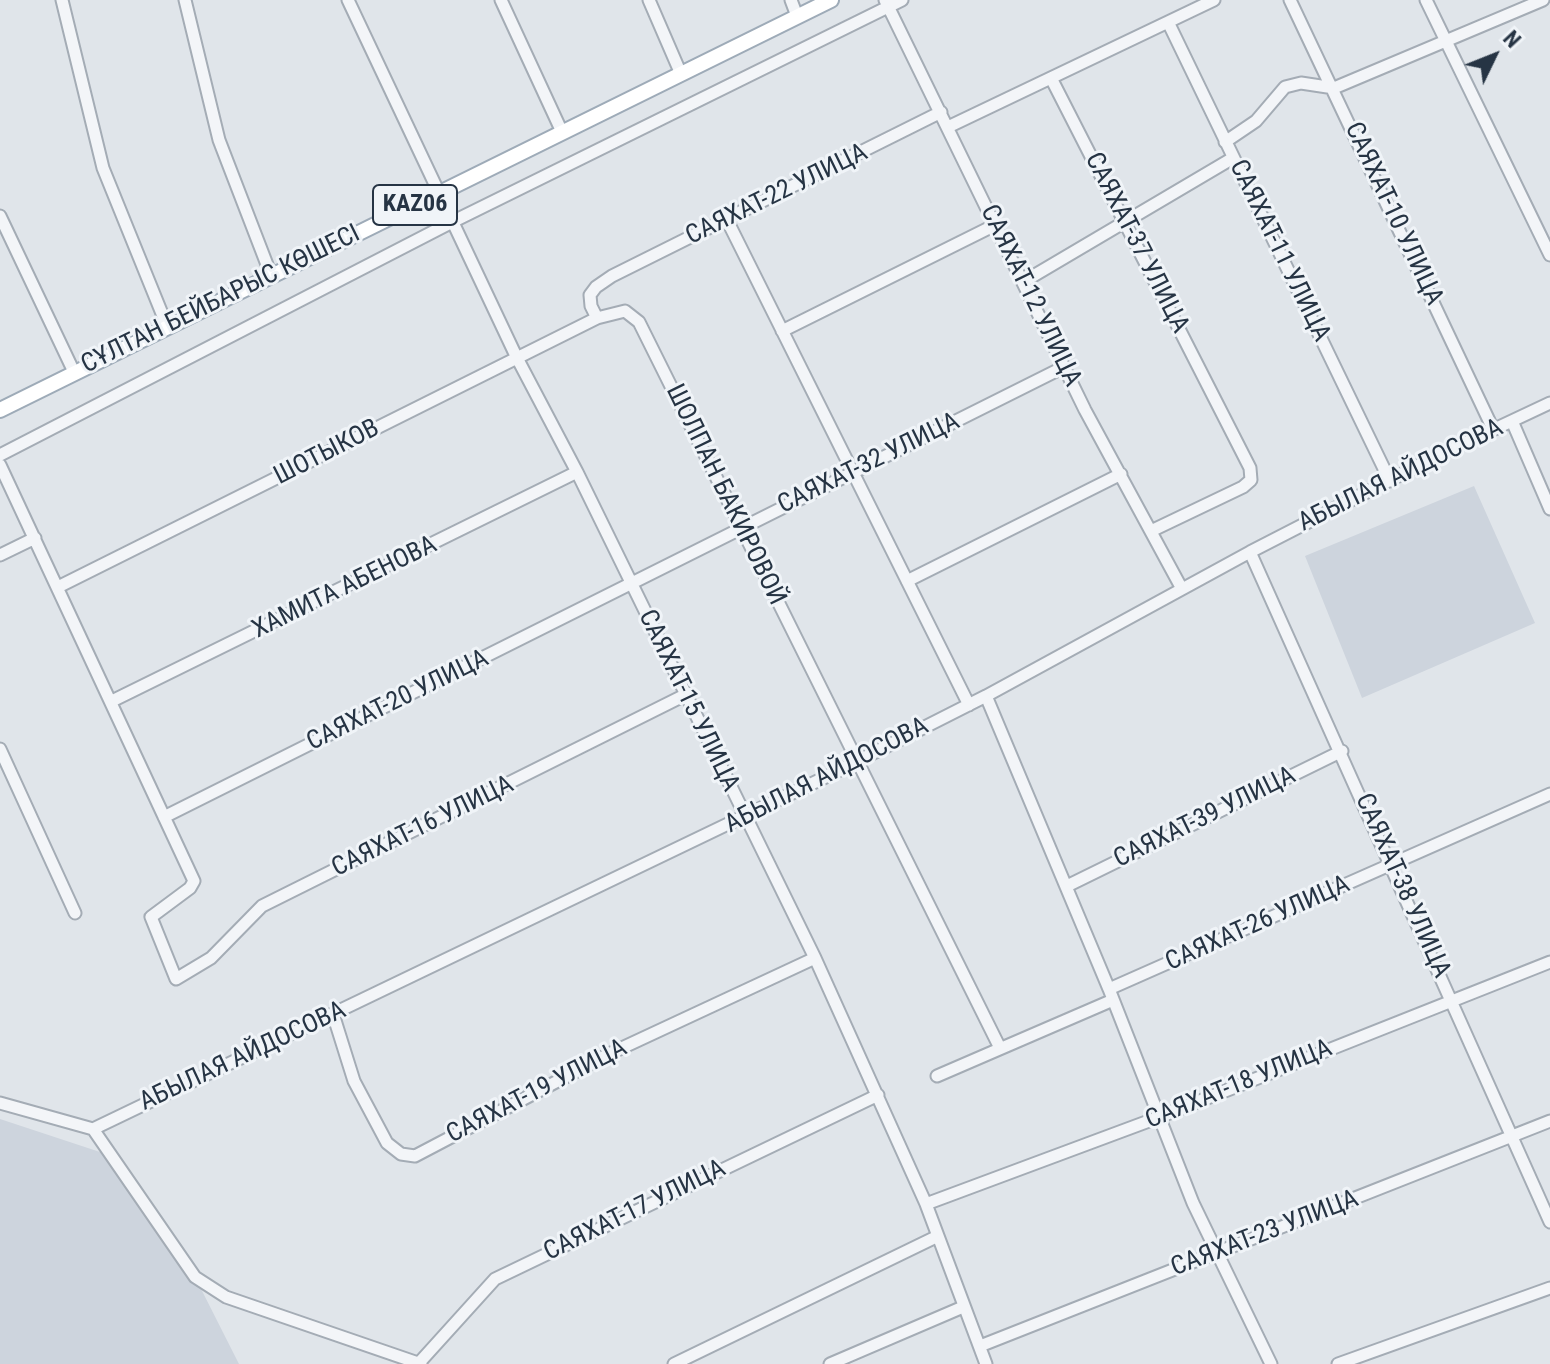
<!DOCTYPE html>
<meta charset="utf-8">
<style>
body{margin:0}
#map{position:relative;width:1550px;height:1364px;overflow:hidden;background:#e0e5ea;font-family:"Roboto Condensed",sans-serif}
canvas{display:block}
.north{position:absolute;left:1454px;top:16px;width:80px;height:80px;-webkit-text-stroke:6px #f0f4f8;paint-order:stroke;rotate:47deg;font-size:22px;font-weight:700;line-height:32px;text-align:center;color:#263444}
.north::after{content:'';display:block;margin:auto;width:28px;height:36px;background:#263444;clip-path:polygon(50% 0,100% 100%,50% 72%,0 100%)}
</style>
<div id="map">
<canvas width="1550" height="1364"></canvas>
<div class="north">N</div>
</div>
<script>
const c = document.querySelector('canvas').getContext('2d');
c.lineJoin = 'round';
function paint(path, color) {
  c.fillStyle = color;
  c.fill(path, 'evenodd');
}
function toPath(rows) {
  const path = new Path2D();
  for (const r of rows) {
    path.moveTo(r[0], r[1]);
    for (let i = 2; i < r.length; i += 2) path.lineTo(r[i], r[i + 1]);
  }
  return path;
}
function trace(path, color, width, dash) {
  c.strokeStyle = color;
  c.lineWidth = width;
  c.lineCap = dash ? 'butt' : 'round';
  c.setLineDash(dash || []);
  c.stroke(path);
}
function write(font, color, halo, rows, align = 'center') {
  c.font = font + ' "Roboto Condensed",sans-serif';
  c.lineWidth = 6;
  c.setLineDash([]);
  c.textBaseline = 'middle';
  c.strokeStyle = halo;
  c.fillStyle = color;
  for (const [text, x, y, turn = 0] of rows) {
    c.save();
    c.translate(x, y);
    c.rotate((+turn || 0) * Math.PI / 180);
    c.textAlign = isNaN(turn) ? turn : align;
    if (halo) c.strokeText(text, 0, 0);
    c.fillText(text, 0, 0);
    c.restore();
  }
}
paint(toPath([
 [1474,486,1535,623,1362,698,1305,556],
 [0,1119,103,1153,195,1277,239,1364,0,1364]
]), '#cdd4dd');
const minor = toPath([
 [62,0,103,168,167,326],
 [185,0,219,140,271,275],
 [348,0,516,356,577,472,815,958,926,1204,986,1364],
 [501,0,562,132],
 [649,0,681,74],
 [791,0,797,16],
 [885,0,1085,410,1182,589],
 [1290,0,1493,429],
 [1426,0,1550,255],
 [1168,22,1390,481],
 [1051,78,1250,468,1251,480,1243,487,1151,531],
 [941,112,612,276,596,287,590,295,591,306,597,318,625,311,639,322,999,1046],
 [948,127,1214,0],
 [1225,142,1256,121,1285,87,1301,83,1334,88,1543,0],
 [0,216,74,372],
 [727,220,969,705],
 [1023,282,1233,158],
 [782,331,995,225],
 [1512,421,1550,509],
 [0,455,454,221,902,0],
 [0,465,194,881,190,888,151,917,176,979,211,958,262,906,685,695],
 [1250,552,1550,1222],
 [0,555,35,538],
 [907,581,1121,474],
 [58,587,597,318],
 [986,696,1109,989],
 [112,701,577,472],
 [0,749,75,913],
 [164,817,1064,367],
 [1067,886,1342,751],
 [333,1014,354,1081,387,1143,401,1154,415,1156,611,1053,815,958],
 [937,1076,1113,1000],
 [0,1103,93,1129,195,1277,226,1297,421,1364],
 [93,1129,834,773,986,696,1250,552,1431,459,1550,403],
 [926,1204,1157,1118,1550,962],
 [980,1346,1550,1121],
 [419,1363,495,1279,878,1095],
 [674,1364,938,1236],
 [830,1364,963,1307],
 [1271,1364,1193,1203,1109,989,1550,794],
 [1338,1364,1550,1288]
]);
const major = toPath([
 [0,410,831,0]
]);
trace(minor, '#a4acb5', 15);
trace(major, '#9eabb8', 18);
trace(minor, '#f3f5f8', 11);
trace(major, '#fff', 14);
for (const [x, y, w] of [
 [415,205,84]
]) {
  const box = new Path2D();
  box.roundRect(x - w / 2, y - 20, w, 40, 6);
  c.fillStyle = '#f0f4f8';
  c.fill(box);
  trace(box, '#263444', 2);
}
write('bold 24px', '#263444', null, [
 ["KAZ06",415,205]
]);
write('26px', '#263444', '#f0f4f8', [
 ["САЯХАТ-22 УЛИЦА",777,195,-26],
 ["САЯХАТ-10 УЛИЦА",1393,214,65],
 ["САЯХАТ-37 УЛИЦА",1136,243,63],
 ["САЯХАТ-11 УЛИЦА",1279,251,64],
 ["САЯХАТ-12 УЛИЦА",1030,296,64],
 ["СҰЛТАН БЕЙБАРЫС КӨШЕСІ",221,300,-26],
 ["ШОТЫКОВ",327,453,-27],
 ["САЯХАТ-32 УЛИЦА",869,464,-26],
 ["АБЫЛАЯ АЙДОСОВА",1401,476,-26],
 ["ШОЛПАН БАКИРОВОЙ",725,495,64],
 ["ХАМИТА АБЕНОВА",345,588,-26],
 ["САЯХАТ-20 УЛИЦА",398,701,-26],
 ["САЯХАТ-15 УЛИЦА",688,701,64],
 ["АБЫЛАЯ АЙДОСОВА",827,776,-27],
 ["САЯХАТ-39 УЛИЦА",1205,818,-26],
 ["САЯХАТ-16 УЛИЦА",423,827,-26],
 ["САЯХАТ-38 УЛИЦА",1402,886,66],
 ["САЯХАТ-26 УЛИЦА",1258,924,-24],
 ["АБЫЛАЯ АЙДОСОВА",243,1057,-25],
 ["САЯХАТ-18 УЛИЦА",1239,1085,-22],
 ["САЯХАТ-19 УЛИЦА",537,1092,-27],
 ["САЯХАТ-17 УЛИЦА",635,1211,-26],
 ["САЯХАТ-23 УЛИЦА",1265,1234,-21]
]);
</script>
